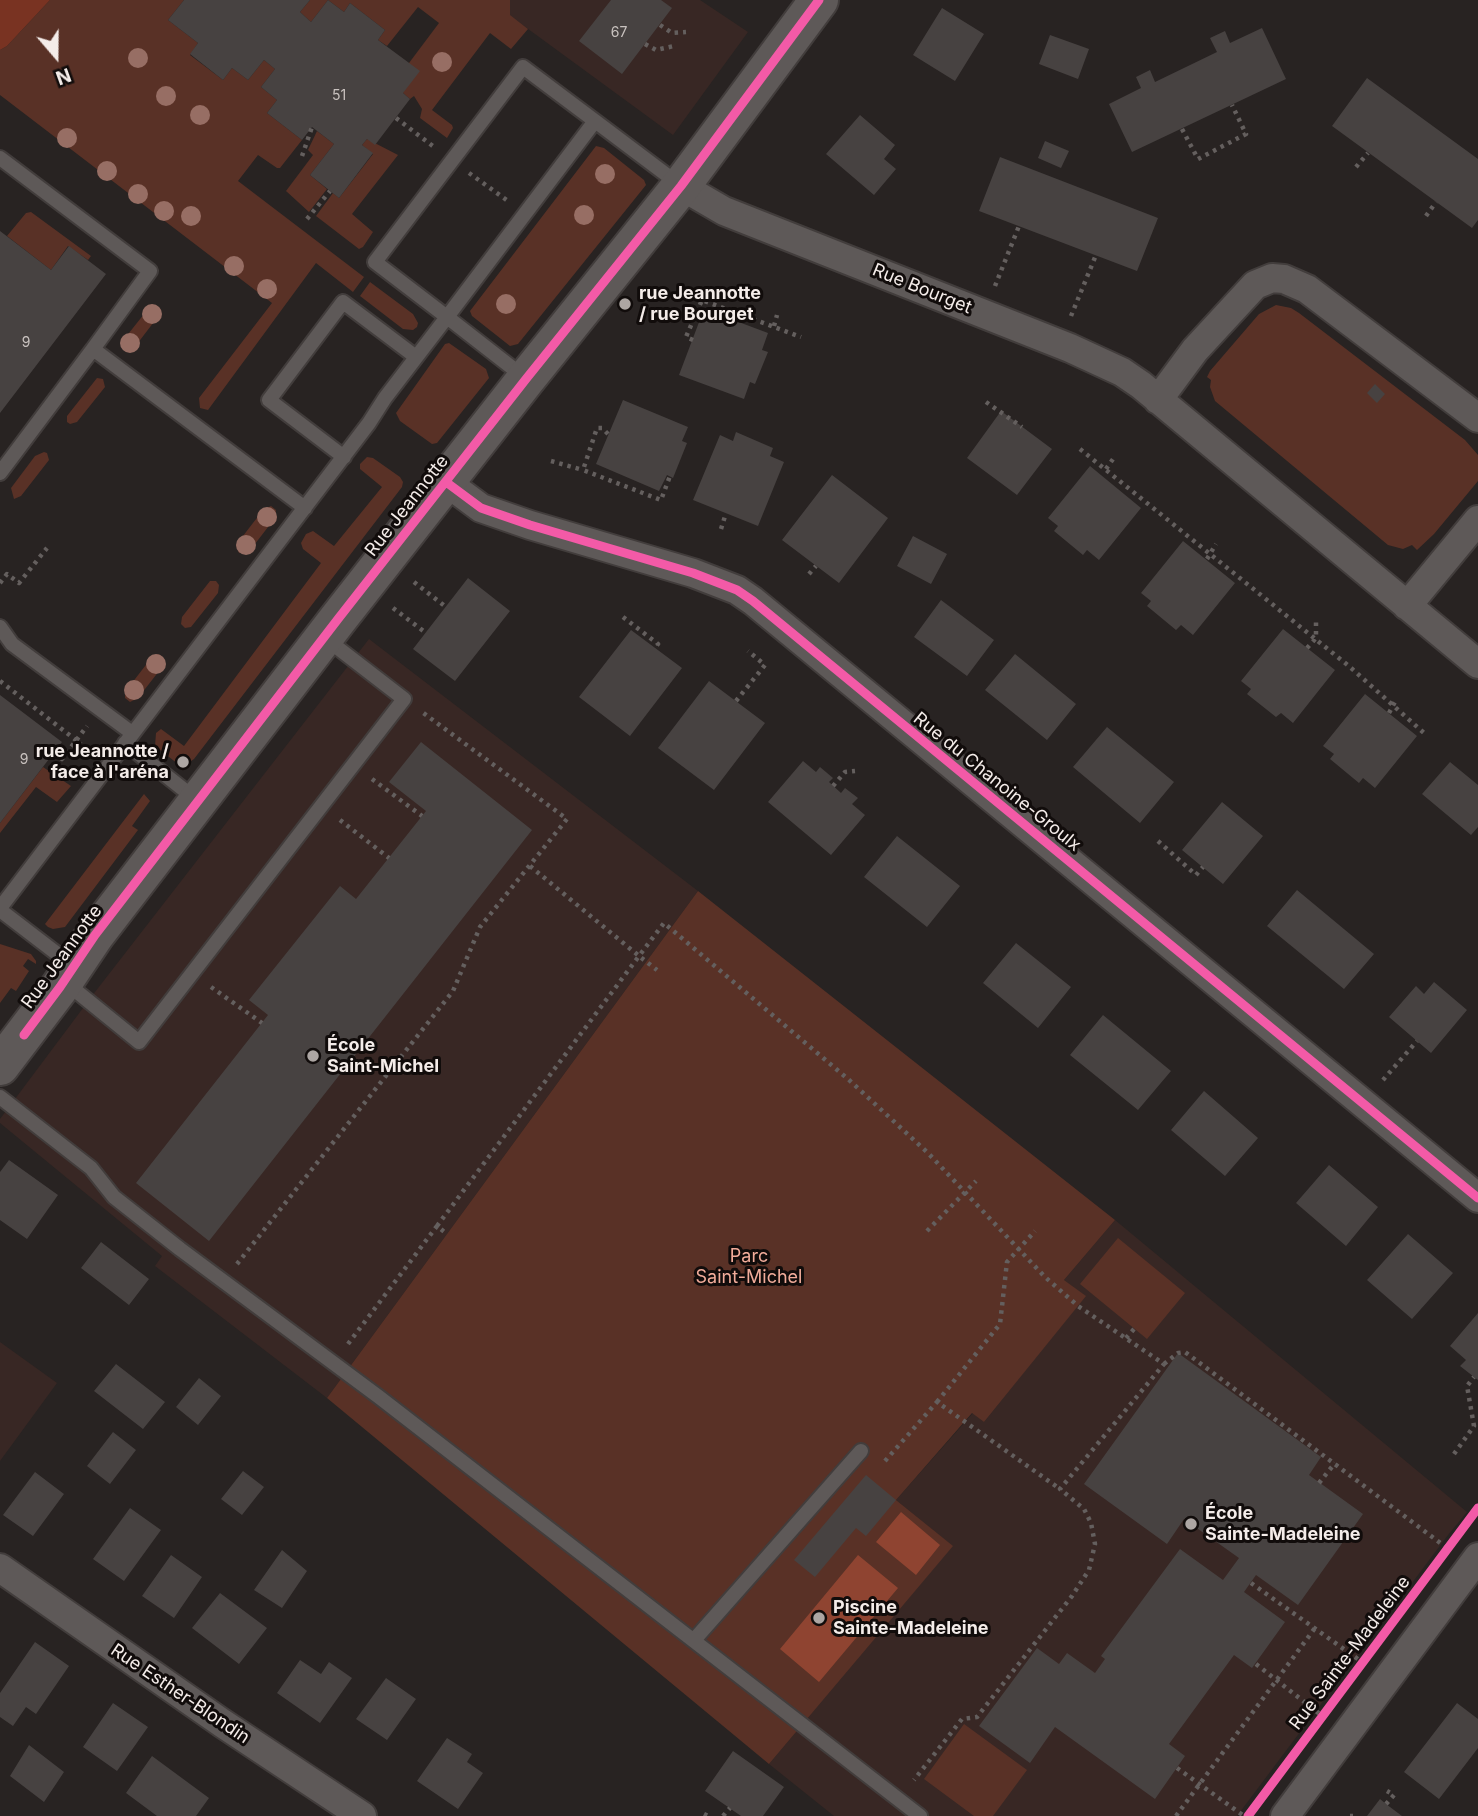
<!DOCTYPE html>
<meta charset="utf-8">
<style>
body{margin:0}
#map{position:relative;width:1478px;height:1816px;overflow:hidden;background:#282322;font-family:Inter,sans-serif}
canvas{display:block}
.north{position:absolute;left:21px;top:21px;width:70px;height:70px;-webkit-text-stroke:5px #110c0b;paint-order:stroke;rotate:160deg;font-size:19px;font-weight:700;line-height:28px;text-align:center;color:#f4ece9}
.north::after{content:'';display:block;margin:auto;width:24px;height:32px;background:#f4ece9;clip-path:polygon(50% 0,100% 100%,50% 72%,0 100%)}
</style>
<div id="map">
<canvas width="1478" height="1816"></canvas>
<div class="north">N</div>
</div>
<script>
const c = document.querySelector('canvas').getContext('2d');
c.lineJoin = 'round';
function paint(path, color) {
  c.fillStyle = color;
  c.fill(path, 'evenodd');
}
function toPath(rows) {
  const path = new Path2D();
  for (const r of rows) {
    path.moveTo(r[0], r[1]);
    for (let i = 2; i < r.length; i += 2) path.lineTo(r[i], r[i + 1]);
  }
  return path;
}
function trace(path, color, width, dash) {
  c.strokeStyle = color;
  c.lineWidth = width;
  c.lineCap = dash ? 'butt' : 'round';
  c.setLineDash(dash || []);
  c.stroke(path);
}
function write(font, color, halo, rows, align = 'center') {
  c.font = font + ' Inter,sans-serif';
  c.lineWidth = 6;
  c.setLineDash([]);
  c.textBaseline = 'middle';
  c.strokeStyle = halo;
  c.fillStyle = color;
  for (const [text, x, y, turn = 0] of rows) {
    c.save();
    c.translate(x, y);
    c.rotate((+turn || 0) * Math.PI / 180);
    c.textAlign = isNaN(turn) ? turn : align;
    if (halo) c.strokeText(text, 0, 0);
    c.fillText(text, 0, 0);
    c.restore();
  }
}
paint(toPath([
 [510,0,700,0,748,32,673,135,509,15],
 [369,639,698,891,327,1398,155,1266,162,1256,0,1123,0,1119,95,992],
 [1115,1220,1467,1512,1448,1535,1237,1816,834,1816,769,1764,952,1546,896,1500,973,1413,984,1422,1085,1296,1064,1280],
 [0,1342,57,1383,0,1461]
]), '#382724');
paint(toPath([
 [50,0,184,0,168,20,198,43,190,55,223,80,232,68,248,80,264,60,275,69,261,87,277,100,267,113,302,140,280,168,277,168,258,155,238,181,364,277,353,292,316,263,208,410,200,408,199,398,272,303,0,95,0,50,7,46],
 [310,0,510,0,510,15,528,29,511,49,490,33,432,110,452,125,453,128,447,138,420,118,422,109,414,96,410,99,403,93,409,63,439,23,418,7,387,46,378,40,385,30,350,3,344,12,328,0,311,22,300,12],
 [317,131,334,144,310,175,327,189,309,212,286,191,313,155,308,150],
 [367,139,398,155,352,214,373,232,363,247,359,249,316,216,333,193,339,198,373,154,362,145],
 [596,146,604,148,644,180,646,185,518,344,510,346,472,316,470,311],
 [31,212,91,256,88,260,68,246,51,270,7,236,26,213],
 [370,282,413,314,418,323,417,327,413,330,403,329,360,296],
 [152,304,160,308,160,314,134,348,127,350,123,346,125,338],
 [1276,305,1291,308,1299,313,1465,440,1478,455,1478,481,1434,534,1417,550,1412,545,1403,549,1388,545,1215,401,1210,387,1211,380,1207,377,1210,371,1259,314],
 [449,343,486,369,489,378,437,443,432,444,400,421,396,413,445,344],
 [97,378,103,379,105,387,77,422,70,424,67,422,67,416],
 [44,452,47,453,49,460,21,496,14,499,11,488,35,456],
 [367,457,373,458,400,477,403,482,402,487,194,759,185,765,178,764,155,746,156,733,161,729,184,746,321,563,303,549,301,543,306,534,313,531,334,546,382,487,360,469,360,464],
 [271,506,276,510,275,518,248,553,239,553,236,545,263,510],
 [210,581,216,581,219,585,218,593,191,627,185,628,181,624,182,617],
 [158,654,163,657,163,666,138,698,130,702,125,698,125,692,152,657],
 [43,767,71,786,57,802,36,787,0,833,0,823],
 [144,794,150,801,132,826,138,830,65,927,53,929,48,927,45,924],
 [698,891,1115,1220,1064,1280,1086,1296,984,1422,972,1413,896,1500,953,1546,769,1764,327,1398],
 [0,944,31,954,36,961,36,964,28,959,23,966,29,971,16,991,11,988,0,1003],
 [1118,1238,1185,1293,1147,1339,1080,1284],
 [964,1724,1027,1770,993,1816,974,1816,924,1779]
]), '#593126');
paint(toPath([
 [0,0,50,0,7,46,0,50]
]), '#793322');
paint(toPath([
 [901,1512,940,1545,916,1575,876,1542],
 [858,1555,898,1588,819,1682,780,1649]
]), '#8f4431');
paint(toPath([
 [184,0,310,0,300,12,311,22,328,0,344,12,350,3,385,30,378,40,420,71,403,93,410,99,375,145,367,139,362,145,373,153,339,198,310,175,334,144,312,127,302,140,267,113,277,100,261,87,275,69,264,60,248,80,232,68,223,80,190,54,198,43,168,20],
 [611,0,661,0,672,8,622,74,579,41],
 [942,8,984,34,955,81,913,55],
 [1262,28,1286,79,1132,152,1109,104,1141,88,1136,77,1150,70,1155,82,1217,52,1210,38,1225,31,1230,43],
 [1050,35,1089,49,1078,79,1039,64],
 [1367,78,1478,159,1478,220,1472,228,1332,126],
 [860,115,895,145,884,159,896,169,874,195,826,154],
 [1045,141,1069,151,1061,168,1038,158],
 [1000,157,1158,218,1137,271,979,211],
 [0,231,51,270,69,246,106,274,0,413],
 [704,309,768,333,762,350,768,352,755,384,750,382,744,399,679,375],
 [1375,384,1385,394,1377,403,1367,393],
 [623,400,688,427,682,441,687,443,673,478,667,475,659,491,596,464],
 [1001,411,1052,449,1017,495,967,458],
 [736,432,773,448,770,456,784,462,758,526,693,500,720,435,733,441],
 [1090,466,1141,508,1099,560,1087,550,1083,555,1054,531,1058,526,1048,518],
 [832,475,888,518,839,583,782,540],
 [913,536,947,554,931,584,897,566],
 [1183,541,1235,583,1193,635,1181,625,1176,630,1147,606,1151,601,1141,593],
 [468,578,510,611,455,681,413,649],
 [941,600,994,640,967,676,914,637],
 [1283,629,1335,670,1293,723,1281,713,1276,717,1247,694,1251,689,1241,681],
 [631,630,682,668,630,736,579,697],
 [1015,654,1076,704,1047,740,985,690],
 [709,681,765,723,714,790,658,748],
 [1365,694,1417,736,1375,788,1363,778,1359,783,1330,759,1334,754,1323,746],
 [0,695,62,742,0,823],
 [1107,727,1174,782,1140,823,1073,767],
 [421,742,532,830,209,1241,136,1183,268,1015,249,1000,340,886,356,899,426,811,389,782],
 [803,761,816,772,820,767,833,778,829,782,841,793,845,788,858,798,852,804,865,815,831,855,768,802],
 [1450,762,1478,785,1478,827,1471,835,1422,794],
 [1222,802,1263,836,1223,884,1182,850],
 [897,836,960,886,927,927,864,877],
 [1297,890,1374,954,1344,989,1267,926],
 [1016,943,1071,987,1038,1028,983,983],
 [1434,982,1467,1010,1431,1053,1389,1017,1416,986,1424,994],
 [1103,1015,1171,1071,1138,1110,1070,1055],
 [1204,1091,1258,1138,1225,1176,1171,1130],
 [9,1160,58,1195,27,1239,0,1220,0,1172],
 [1329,1165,1378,1207,1346,1246,1296,1203],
 [1408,1234,1453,1273,1412,1319,1367,1280],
 [101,1242,149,1279,129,1305,81,1268],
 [1478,1313,1478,1380,1460,1366,1466,1360,1450,1346],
 [1178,1353,1321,1457,1309,1475,1363,1514,1298,1605,1256,1575,1244,1592,1285,1622,1252,1668,1234,1655,1169,1744,1185,1756,1155,1799,1055,1727,1030,1763,979,1726,1037,1648,1059,1664,1067,1653,1095,1673,1105,1659,1101,1656,1180,1549,1223,1580,1239,1558,1184,1519,1167,1544,1084,1484],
 [116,1364,165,1402,143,1429,94,1391],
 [199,1378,221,1396,198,1425,176,1407],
 [113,1432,136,1450,110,1484,87,1466],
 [243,1471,264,1487,242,1515,221,1499],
 [35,1472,64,1494,33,1536,3,1515],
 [866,1475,896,1500,866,1536,856,1528,815,1577,794,1560],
 [130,1508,161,1530,124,1581,93,1559],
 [282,1550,307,1571,282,1608,254,1590],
 [171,1555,202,1577,174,1618,142,1596],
 [220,1593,267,1628,239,1664,192,1628],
 [35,1642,69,1666,36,1714,26,1707,13,1726,0,1717,0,1693],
 [300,1660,321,1674,329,1662,352,1678,320,1723,277,1693],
 [386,1678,416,1699,387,1740,356,1719],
 [113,1703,148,1727,117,1771,83,1747],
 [1457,1703,1478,1719,1478,1748,1439,1799,1404,1772],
 [447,1738,472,1754,467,1762,483,1773,458,1809,417,1781],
 [29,1745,64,1772,44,1802,10,1776],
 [733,1751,784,1787,763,1816,741,1816,705,1791],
 [152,1756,209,1798,196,1816,157,1816,126,1793],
 [1380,1799,1386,1804,1402,1816,1367,1816]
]), '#474241');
const lane = toPath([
 [595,121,523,67,375,262,447,317,595,121,680,185],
 [0,158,150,271,93,349],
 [344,457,269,400,343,302,416,357],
 [0,473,93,349,305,508],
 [0,627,12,644,132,733],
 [125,743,198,801],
 [0,908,369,423,385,398,447,317,524,377],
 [0,910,73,966],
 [65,982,139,1042,404,699,325,638],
 [0,1097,91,1168,114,1197,180,1249,379,1397,920,1816],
 [694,1640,861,1451]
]);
const street = toPath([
 [681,186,724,211,1070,348,1122,372,1141,385,1478,664],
 [1158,400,1195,350,1255,285,1272,278,1284,279,1307,289,1478,418],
 [446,482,481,508,530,525,693,573,737,590,753,601,1478,1198],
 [1407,606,1478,520],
 [0,1568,222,1723,362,1816],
 [1285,1816,1478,1557]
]);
const secondary = toPath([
 [0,1066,60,987,95,935,338,619,526,379,681,186,819,0]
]);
trace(lane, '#423d3c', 18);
trace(street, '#423d3c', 32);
trace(secondary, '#423d3c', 42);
trace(toPath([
 [660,25,672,33,686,32],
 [645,44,656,50,674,46],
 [396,118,434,147],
 [1182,129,1198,159,1246,134,1232,105],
 [302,156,312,127],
 [1356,167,1368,153],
 [469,173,508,201],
 [1426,216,1436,202],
 [307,219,330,191],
 [995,286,1019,226],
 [1071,316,1096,255],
 [774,326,777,315],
 [693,340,686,337,702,300,801,337],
 [986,402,1022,427],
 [608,434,602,428,597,428,583,470,661,500,670,476],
 [1080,449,1350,667,1424,733],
 [551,461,583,470],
 [1106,469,1113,459],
 [721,529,726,513],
 [1207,559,1216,544],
 [809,574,816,566],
 [414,582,446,607],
 [0,583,7,574,19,583,47,548],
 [393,608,426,633],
 [623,617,658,644,655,648],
 [1307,648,1316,638,1316,621],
 [0,681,81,744],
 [736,701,765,665,748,651],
 [1389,713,1397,698],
 [54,753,62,759,87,726],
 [372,779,422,816],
 [833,786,845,772,855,771],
 [340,820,389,858],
 [1158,841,1196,875,1203,867],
 [530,866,639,956,664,923,848,1079,928,1153,1045,1277,1078,1306,1164,1364,1060,1489,1084,1509,1091,1523,1095,1544,1089,1570,1072,1596,977,1717,962,1719,914,1780],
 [211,987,262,1023],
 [1383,1080,1417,1041],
 [437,1226,639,956,657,970],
 [927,1231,976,1181],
 [237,1264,453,991,480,927,567,819,422,712],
 [1126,1338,1134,1329],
 [348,1344,437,1226,447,1234],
 [1164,1364,1178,1353,1185,1352,1447,1548],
 [937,1402,1000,1324,1007,1262,1035,1231],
 [1454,1454,1474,1426,1467,1386,1474,1377],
 [885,1461,937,1402,1060,1489],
 [1319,1483,1335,1463],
 [1251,1583,1362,1662],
 [1256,1664,1321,1715],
 [1177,1768,1244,1816],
 [1386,1804,1394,1795,1387,1791],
 [704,1814,708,1816],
 [723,1816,730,1808],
 [1176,1816,1315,1628],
 [1350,1816,1353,1816]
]), '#645f5e', 4.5, [3.5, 5]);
trace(lane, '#5e5958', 14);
trace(street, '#5e5958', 28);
trace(secondary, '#5e5958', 38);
trace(toPath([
 [446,482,481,508,530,525,693,573,737,590,753,601,1478,1198],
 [24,1035,60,987,95,935,338,619,526,379,681,186,819,0],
 [1248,1816,1478,1508]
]), '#f35aa7', 9);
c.fillStyle = '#976e64';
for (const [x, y] of [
 [138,58],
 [442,62],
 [166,96],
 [200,115],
 [67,138],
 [107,171],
 [605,174],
 [138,194],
 [164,211],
 [584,215],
 [191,216],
 [234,266],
 [267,289],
 [506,304],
 [152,314],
 [130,343],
 [267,517],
 [246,545],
 [156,664],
 [134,690]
]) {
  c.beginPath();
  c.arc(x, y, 10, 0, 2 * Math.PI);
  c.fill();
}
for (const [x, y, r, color] of [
 [625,304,7,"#ada6a3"],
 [183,762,7,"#ada6a3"],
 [313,1056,7,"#ada6a3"],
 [1191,1524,7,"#ada6a3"],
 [819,1618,7,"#ada6a3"]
]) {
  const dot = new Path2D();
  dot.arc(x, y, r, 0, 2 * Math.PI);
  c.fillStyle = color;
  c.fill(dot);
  trace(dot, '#110c0b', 2.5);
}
write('14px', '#c9c2bf', null, [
 ["67",619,33],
 ["51",339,96],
 ["9",26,343],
 ["9",24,760]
]);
write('18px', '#f4ece9', '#110c0b', [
 ["Rue Bourget",922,289,22],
 ["Rue Jeannotte",407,506,-52],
 ["Rue du Chanoine-Groulx",997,782,39],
 ["Rue Jeannotte",62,957,-54],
 ["Rue Sainte-Madeleine",1350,1653,-53],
 ["Rue Esther-Blondin",180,1694,34]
]);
write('bold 18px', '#f4ece9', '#110c0b', [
 ["rue Jeannotte",639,294],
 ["/ rue Bourget",639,315],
 ["rue Jeannotte /",169,752,"right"],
 ["face à l'aréna",169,773,"right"],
 ["École",327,1046],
 ["Saint-Michel",327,1067],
 ["École",1205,1514],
 ["Sainte-Madeleine",1205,1535],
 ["Piscine",833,1608],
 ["Sainte-Madeleine",833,1629]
], 'left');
write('18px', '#f2ac9a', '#110c0b', [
 ["Parc",749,1257],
 ["Saint-Michel",749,1278]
]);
</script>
